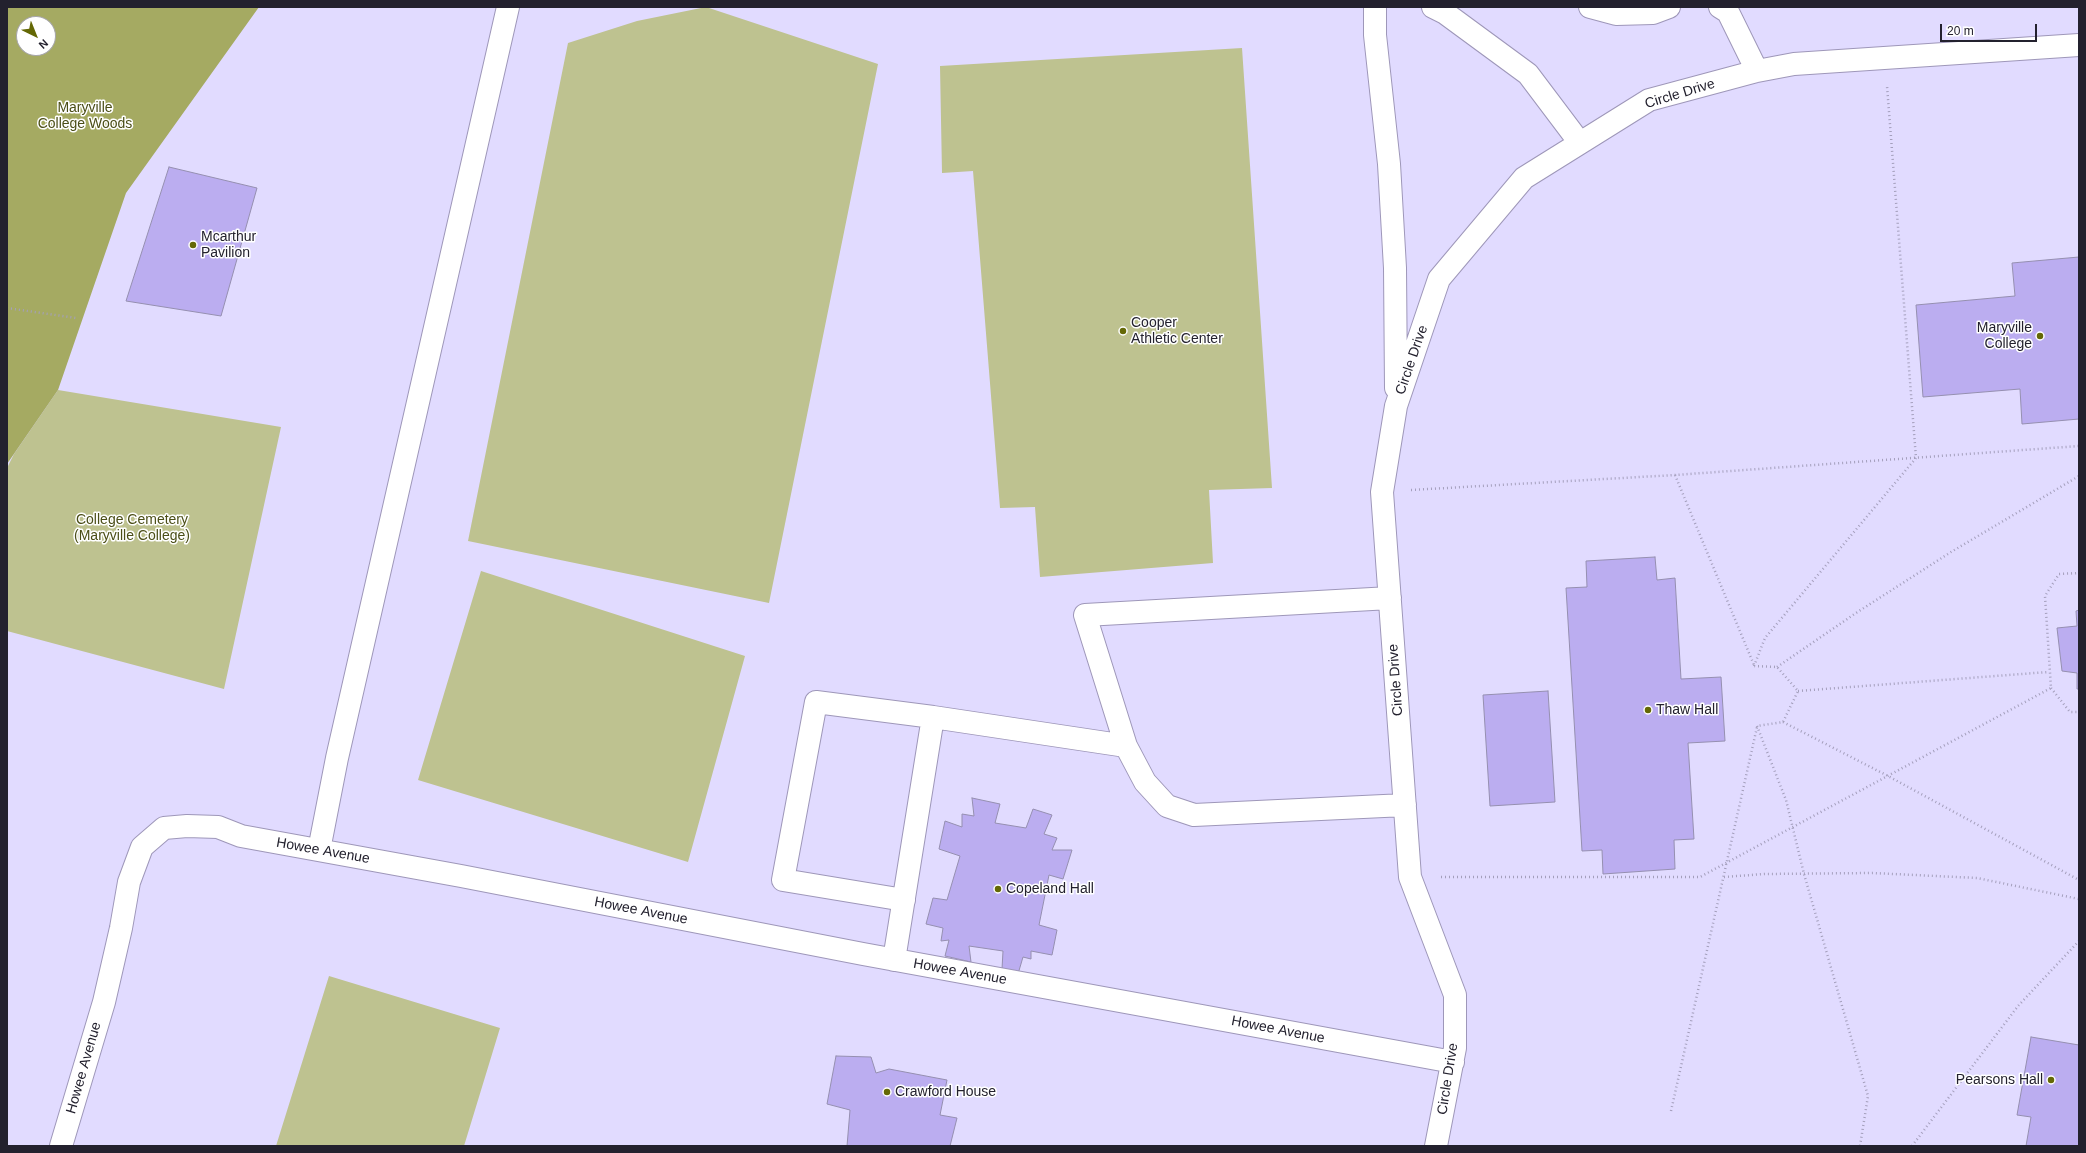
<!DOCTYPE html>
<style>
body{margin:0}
#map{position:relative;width:2086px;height:1153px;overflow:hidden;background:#e1dbff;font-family:Helvetica,sans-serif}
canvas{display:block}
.frame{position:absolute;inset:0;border:8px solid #23212e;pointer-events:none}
.north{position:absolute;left:16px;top:16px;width:40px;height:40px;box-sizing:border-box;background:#fff;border:1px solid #a7a6ab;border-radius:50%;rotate:137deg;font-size:11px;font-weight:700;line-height:16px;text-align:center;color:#23212e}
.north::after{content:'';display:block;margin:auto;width:14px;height:18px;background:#646805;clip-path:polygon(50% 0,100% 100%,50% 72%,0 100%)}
.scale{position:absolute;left:1940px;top:24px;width:97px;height:18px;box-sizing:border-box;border:2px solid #23212e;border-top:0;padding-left:5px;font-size:12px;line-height:14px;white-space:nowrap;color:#23212e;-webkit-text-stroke:3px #fff;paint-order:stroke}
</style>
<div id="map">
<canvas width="2086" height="1153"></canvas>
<div class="frame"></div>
<div class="north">N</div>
<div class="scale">20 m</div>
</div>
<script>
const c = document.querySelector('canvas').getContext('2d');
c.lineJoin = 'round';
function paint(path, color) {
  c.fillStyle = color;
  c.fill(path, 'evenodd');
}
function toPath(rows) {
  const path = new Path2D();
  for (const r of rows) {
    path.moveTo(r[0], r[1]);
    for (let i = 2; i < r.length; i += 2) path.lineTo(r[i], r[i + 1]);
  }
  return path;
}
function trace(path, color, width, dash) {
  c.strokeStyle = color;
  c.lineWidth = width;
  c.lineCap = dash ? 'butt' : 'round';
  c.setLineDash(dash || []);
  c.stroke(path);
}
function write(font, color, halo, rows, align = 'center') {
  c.font = font + ' Helvetica,sans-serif';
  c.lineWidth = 3;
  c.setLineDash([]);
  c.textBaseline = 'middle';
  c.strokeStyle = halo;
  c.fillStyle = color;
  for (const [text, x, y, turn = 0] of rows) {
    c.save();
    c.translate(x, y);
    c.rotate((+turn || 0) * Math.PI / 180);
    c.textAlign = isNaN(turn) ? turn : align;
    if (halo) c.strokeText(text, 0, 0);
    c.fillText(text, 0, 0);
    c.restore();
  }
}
paint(toPath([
 [706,7,878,64,769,603,468,541,568,43,637,21],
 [1242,48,1272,488,1209,490,1213,563,1040,577,1035,507,1000,508,973,171,942,173,940,66],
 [58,390,281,427,224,689,7,631,7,468,14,454],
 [481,571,745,656,688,862,418,780],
 [329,976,500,1028,464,1146,276,1146]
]), '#bec290');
paint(toPath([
 [7,7,259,7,126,193,58,390,7,464],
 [24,24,48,24,48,48,24,48]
]), '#a5aa62');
const building = toPath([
 [169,167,257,188,221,316,126,301,169,167],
 [2079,257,2079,419,2022,424,2020,389,1923,397,1916,305,2015,296,2012,263,2079,257],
 [1655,557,1657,580,1675,578,1681,679,1721,677,1725,741,1688,743,1694,839,1674,840,1675,869,1603,874,1602,850,1582,851,1566,588,1587,587,1586,561,1655,557],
 [2079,610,2079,689,2077,689,2077,673,2062,671,2057,628,2077,626,2076,611,2079,610],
 [1548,691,1555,802,1490,806,1483,695,1548,691],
 [972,798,1000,804,995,823,1026,828,1033,809,1052,815,1044,834,1057,838,1052,850,1072,850,1063,879,1049,875,1039,925,1057,930,1052,955,1031,951,1031,959,1023,957,1018,974,1002,969,1003,951,969,946,971,962,945,956,949,940,941,941,943,928,926,924,933,898,947,900,960,856,939,849,945,821,962,827,962,814,974,816,972,798],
 [2031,1037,2079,1045,2079,1146,2026,1146,2031,1117,2017,1115,2031,1037],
 [836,1056,871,1057,876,1073,889,1069,947,1080,940,1115,957,1118,950,1146,847,1146,850,1110,827,1104,836,1056]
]);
paint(building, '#bbadf0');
trace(building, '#958fb0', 1);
const minor = toPath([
 [1375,7,1375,35,1389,164,1395,268,1396,388],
 [1433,7,1445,13,1528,74,1580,143],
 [1590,7,1616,14,1653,13,1669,7],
 [1720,7,1728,12,1757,71],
 [933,717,1126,746,1145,782,1167,806,1194,815,1405,805],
 [1126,746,1085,615,1390,598],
 [319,850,337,758,508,7],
 [894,960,933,717,816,702,783,880,904,900],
 [61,1146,104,1002,121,928,129,882,142,847,164,828,187,826,218,827,241,836,461,876,863,954,1453,1062],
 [1436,1146,1455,1048,1455,995,1410,877,1382,492,1396,406,1439,279,1524,178,1649,100,1757,71,1794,64,2079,45]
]);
trace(minor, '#9e97b9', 24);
trace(toPath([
 [7,308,76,318],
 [1675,475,1754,665],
 [1411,490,1675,475,2079,446],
 [1754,666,1765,638,1916,458,1887,86],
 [1754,666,1777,667,1798,691,1783,722,1757,726],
 [1777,667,1856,613,1951,552,2079,476],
 [2051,688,2070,712,2079,712],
 [1798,691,2048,672],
 [1783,722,1888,776,2079,880],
 [1757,726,1786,800,1804,874,1868,1096,1860,1146],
 [1441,877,1700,877,2051,688,2045,596,2059,574,2079,573],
 [1724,877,1764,874,1873,873,1977,878,2079,899],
 [1671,1111,1757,727],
 [1912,1146,2018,1006,2079,941]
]), '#a49fbc', 2.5, [1, 3]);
trace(minor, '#fff', 22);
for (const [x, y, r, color] of [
 [193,245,4,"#646805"],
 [1123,331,4,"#646805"],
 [2040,336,4,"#646805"],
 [1648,710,4,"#646805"],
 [998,889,4,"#646805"],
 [2051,1080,4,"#646805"],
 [887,1092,4,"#646805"]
]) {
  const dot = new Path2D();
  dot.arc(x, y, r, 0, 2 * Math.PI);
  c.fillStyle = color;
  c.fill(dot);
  trace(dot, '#fff', 1.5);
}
write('14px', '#23212e', '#fff', [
 ["Circle Drive",1680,94,-17],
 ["Circle Drive",1412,360,-71],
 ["Circle Drive",1396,680,-94],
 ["Howee Avenue",323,851,10],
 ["Howee Avenue",641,911,11],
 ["Howee Avenue",960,972,10],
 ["Howee Avenue",1278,1030,11],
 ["Howee Avenue",84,1068,-74],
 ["Circle Drive",1448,1079,-81]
]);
write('14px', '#4b4e17', '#fff', [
 ["Maryville",85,108],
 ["College Woods",85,124],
 ["College Cemetery",132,520],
 ["(Maryville College)",132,536]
]);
write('14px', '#23212e', '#fff', [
 ["Mcarthur",201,237],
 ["Pavilion",201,253],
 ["Cooper",1131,323],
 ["Athletic Center",1131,339],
 ["Maryville",2032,328,"right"],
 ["College",2032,344,"right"],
 ["Thaw Hall",1656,710],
 ["Copeland Hall",1006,889],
 ["Pearsons Hall",2043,1080,"right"],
 ["Crawford House",895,1092]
], 'left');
</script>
